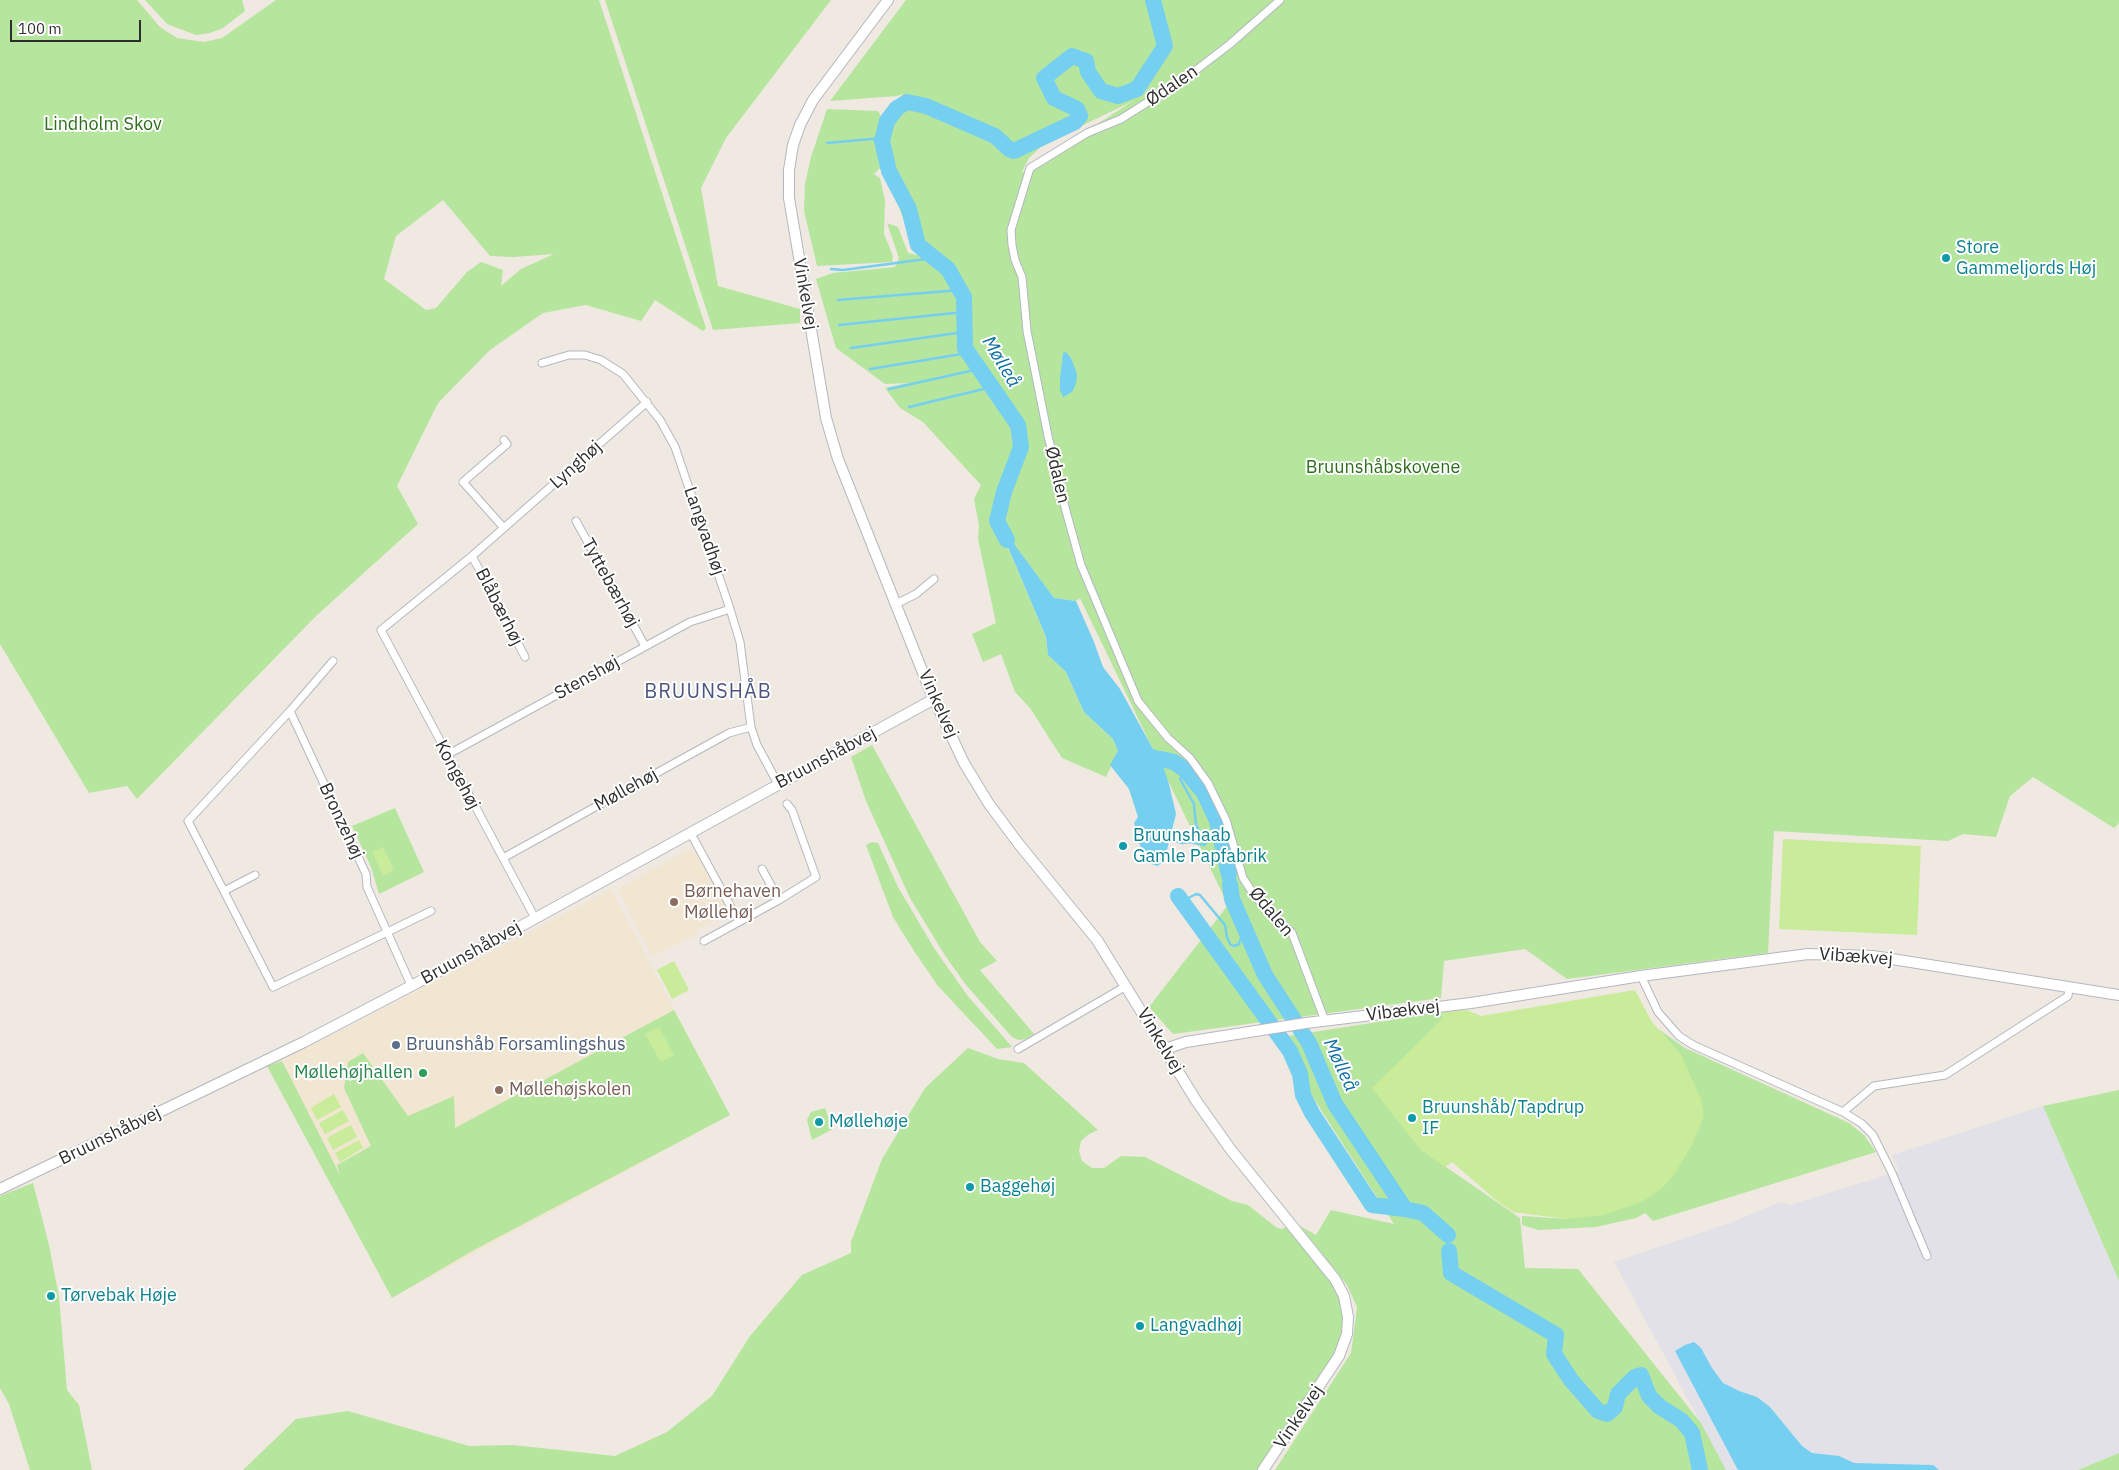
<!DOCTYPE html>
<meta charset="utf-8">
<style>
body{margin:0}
#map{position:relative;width:2119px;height:1470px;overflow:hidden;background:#efe9e1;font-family:"IBM Plex Sans",sans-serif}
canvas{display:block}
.scale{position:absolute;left:10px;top:20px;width:131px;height:22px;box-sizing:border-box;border:2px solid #2e2e2e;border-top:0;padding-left:6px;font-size:15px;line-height:18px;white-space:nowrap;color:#2e2e2e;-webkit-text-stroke:4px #fff;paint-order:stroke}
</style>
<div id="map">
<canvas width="2119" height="1470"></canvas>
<div class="scale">100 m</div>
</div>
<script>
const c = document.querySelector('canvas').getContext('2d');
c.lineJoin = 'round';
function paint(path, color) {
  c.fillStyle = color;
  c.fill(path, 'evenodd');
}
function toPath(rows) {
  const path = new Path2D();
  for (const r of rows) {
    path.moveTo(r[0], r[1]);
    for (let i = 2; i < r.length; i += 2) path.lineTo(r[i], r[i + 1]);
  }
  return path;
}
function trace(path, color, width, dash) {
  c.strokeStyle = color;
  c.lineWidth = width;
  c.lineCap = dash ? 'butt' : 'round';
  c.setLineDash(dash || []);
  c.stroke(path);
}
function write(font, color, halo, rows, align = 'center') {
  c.font = font + ' "IBM Plex Sans",sans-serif';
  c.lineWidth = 4;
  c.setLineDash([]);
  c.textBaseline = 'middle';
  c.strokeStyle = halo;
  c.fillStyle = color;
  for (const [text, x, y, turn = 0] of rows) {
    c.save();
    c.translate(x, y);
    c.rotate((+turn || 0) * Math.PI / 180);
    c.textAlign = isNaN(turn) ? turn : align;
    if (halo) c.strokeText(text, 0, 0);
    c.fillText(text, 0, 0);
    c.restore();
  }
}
paint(toPath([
 [2043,1106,2119,1281,2119,1453,2078,1470,1726,1470,1614,1262,1735,1221,1781,1202,1790,1205,1899,1171,1892,1155]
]), '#e3e1e8');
paint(toPath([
 [690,849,697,853,729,913,697,930,697,935,652,956,619,891,621,887],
 [611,889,730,1115,392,1298,267,1066,350,1026]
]), '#f0e6d1');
paint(toPath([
 [0,0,137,0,160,27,177,38,204,42,222,38,276,0,599,0,706,328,703,331,655,300,641,321,586,305,543,313,490,350,438,403,397,486,418,524,316,616,137,799,127,786,89,793,0,644],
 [443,200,490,256,513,257,554,254,521,269,501,286,503,270,481,262,467,272,436,308,426,310,384,279,396,236],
 [145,0,242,0,245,11,223,28,210,33,196,35,167,24],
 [605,0,831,0,726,138,701,188,718,286,800,309,800,323,713,330],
 [906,0,2119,0,2119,823,2114,828,2033,777,2010,796,1996,837,1963,834,1948,841,1774,831,1768,953,1567,979,1525,949,1444,961,1441,998,1173,1034,1149,1007,1228,905,1080,598,1076,601,1054,598,998,524,1046,637,1048,655,1066,672,1084,712,1113,739,1118,751,1106,777,1062,758,1030,708,1015,692,1001,654,983,662,972,634,996,623,978,539,979,525,974,499,981,485,923,422,900,408,885,388,908,383,885,384,836,348,816,279,833,273,895,267,899,258,887,223,898,227,908,253,917,255,883,165,874,174,880,178,885,201,884,234,893,256,892,262,817,266,804,211,805,184,811,157,827,109,878,111,881,116,876,136,882,157,879,135,884,117,903,94,897,96,830,101],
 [1133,101,1023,172,1022,172,1029,158,1044,144],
 [872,745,980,942,997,961,980,970,1034,1034,1026,1039,1018,1040,1012,1037,966,985,944,954,910,898,866,801,851,757],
 [395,808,424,872,379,894,371,867,352,826],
 [872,842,878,843,898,887,934,948,967,995,1012,1047,997,1049,938,986,914,951,893,917,866,845],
 [674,1010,730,1115,474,1250,392,1298,267,1066,282,1061,340,1175,337,1165,371,1146,344,1088,348,1062,363,1053,408,1116,454,1096,455,1128],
 [1442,1012,1443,1018,1420,1149,1520,1218,1525,1268,1578,1269,1701,1423,1726,1470,1275,1470,1351,1353,1357,1307,1347,1285,1300,1226,1316,1235,1331,1210,1394,1224,1275,1038],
 [1657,1028,1685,1048,1849,1123,1864,1135,1876,1152,1653,1221,1645,1213,1636,1218,1596,1227,1539,1230,1522,1225,1522,1216,1566,1219,1681,1055],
 [968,1048,998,1059,1024,1063,1098,1130,1089,1134,1081,1141,1079,1151,1082,1161,1092,1168,1104,1168,1121,1156,1145,1157,1232,1201,1248,1205,1277,1228,1282,1229,1286,1227,1329,1279,1342,1305,1343,1320,1340,1340,1327,1368,1323,1370,1259,1470,243,1470,296,1419,348,1411,469,1446,513,1445,615,1456,667,1432,712,1396,750,1336,802,1275,851,1253,851,1242,882,1159,925,1088],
 [2119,1090,2119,1281,2043,1106],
 [825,1108,833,1129,812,1140,807,1120,811,1112],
 [33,1183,49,1245,59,1297,67,1390,79,1405,92,1470,30,1470,9,1404,0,1388,0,1196],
 [2119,1453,2119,1470,2078,1470]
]), '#b6e59e');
paint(toPath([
 [1783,839,1921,846,1917,935,1779,929],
 [383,847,394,870,383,876,372,852],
 [674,961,689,990,672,999,657,970],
 [1635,990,1652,1022,1681,1055,1701,1099,1704,1116,1692,1145,1674,1175,1661,1189,1643,1201,1604,1215,1566,1219,1513,1212,1496,1200,1452,1162,1445,1167,1420,1149,1372,1088,1443,1018,1442,1012,1467,1010,1481,1016],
 [659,1027,674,1055,661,1062,645,1034],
 [334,1094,341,1107,317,1120,311,1108],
 [343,1110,349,1121,325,1134,319,1123],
 [351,1125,357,1137,333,1150,327,1138],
 [359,1140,363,1148,340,1162,335,1153]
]), '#c9ec9a');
paint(toPath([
 [1066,352,1071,358,1077,374,1076,384,1072,392,1063,397,1060,390,1060,378,1063,353],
 [997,521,1054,598,1076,601,1094,642,1103,667,1120,689,1153,749,1162,752,1161,760,1169,784,1176,814,1164,862,1157,866,1149,863,1139,843,1134,823,1138,817,1129,789,1110,765,1118,751,1113,739,1084,712,1066,672,1048,655,1046,637],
 [1694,1342,1701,1348,1712,1368,1723,1383,1739,1391,1757,1397,1770,1407,1802,1446,1812,1453,1839,1456,1854,1463,1933,1465,1939,1470,1738,1470,1675,1351,1685,1345]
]), '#75cff0');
trace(toPath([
 [827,143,883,138],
 [831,269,843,270,934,258],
 [838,300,960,290],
 [839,325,964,312],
 [851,348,964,332],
 [870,369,968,353],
 [889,389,979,369],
 [909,407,992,387],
 [1167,839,1182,843,1190,842,1204,845,1206,843,1196,825,1194,804,1180,779,1185,770],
 [1183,901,1196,894,1200,895,1225,925,1227,937,1230,944,1234,946,1239,944,1243,932,1247,930]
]), '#75cff0', 2.5);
trace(toPath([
 [1007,540,997,521,1004,492,1021,447,1018,425,965,348,964,297,948,269,918,245,909,209,889,171,882,141,887,121,897,108,907,102,926,106,995,136,1009,149,1014,151,1075,122,1080,116,1077,109,1054,98,1044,78,1072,56,1086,61,1088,72,1101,91,1118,96,1137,89,1165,46,1153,0],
 [1139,759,1161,759,1174,762,1185,770,1204,793,1217,821,1229,875],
 [1230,884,1232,899,1265,975,1309,1043,1335,1104,1405,1209],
 [1178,896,1290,1051,1300,1074,1303,1095,1312,1113,1372,1205,1405,1209,1423,1213,1448,1235],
 [1449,1251,1451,1273,1556,1335,1554,1354,1571,1380,1598,1411,1607,1414,1615,1407,1618,1394,1635,1377,1641,1375,1649,1396,1660,1407,1681,1420,1692,1433,1700,1470]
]), '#75cff0', 16);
const street = toPath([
 [1280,0,1230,44,1187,77,1121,119,1087,133,1030,168,1011,230,1012,245,1015,260,1022,277,1027,331,1048,436,1066,511,1081,565,1138,701,1168,738,1190,758,1208,783,1226,820,1243,878,1256,898,1292,933,1325,1021],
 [542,363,569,355,585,355,601,360,623,374,660,420,675,447,730,609,740,642,751,727,757,745,778,784],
 [576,521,645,646],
 [503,527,463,482,507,444,504,440],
 [472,556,525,657],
 [896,604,916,594,934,579],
 [333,661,290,711,188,821,273,987,431,911],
 [290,711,366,874,367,887,411,985],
 [447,755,690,622,730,609],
 [690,832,739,922],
 [503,858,729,733,751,727],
 [762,869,779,900],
 [224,891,255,875],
 [535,918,381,630,472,556,647,402],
 [704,941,779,900,816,877,792,810,787,804],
 [1641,976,1658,1012,1679,1036,1693,1045,1843,1112,1861,1123,1873,1135,1892,1173,1927,1256],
 [1018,1049,1126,986],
 [1843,1112,1874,1086,1945,1075,2068,996,2069,988]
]);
const secondary = toPath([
 [888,0,813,100,800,125,793,145,789,170,789,198,826,418,838,459,929,688,964,763,989,804,1018,843,1097,940,1197,1102,1231,1150,1335,1279,1344,1296,1348,1317,1347,1334,1339,1356,1263,1470],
 [1165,1049,1186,1042,1306,1023,1471,1003,1641,976,1808,954,1873,956,2119,995],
 [0,1189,304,1042,434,974,934,699]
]);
trace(street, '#b4b7c1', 9);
trace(secondary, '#b4b7c1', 12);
trace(street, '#fff', 7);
trace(secondary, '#fff', 10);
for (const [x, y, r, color] of [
 [1946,258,5,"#0f9aa8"],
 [1123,846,5,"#0f9aa8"],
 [674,902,5,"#8d6e63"],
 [396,1045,5,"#5c6f8a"],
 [423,1073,5,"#2e9e5b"],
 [499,1090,5,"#8d6e63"],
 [1412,1118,5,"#0f9aa8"],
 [819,1122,5,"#0f9aa8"],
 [970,1187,5,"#0f9aa8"],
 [51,1296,5,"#0f9aa8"],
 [1140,1326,5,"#0f9aa8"]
]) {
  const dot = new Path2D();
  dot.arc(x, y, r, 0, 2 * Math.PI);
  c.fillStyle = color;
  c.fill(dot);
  trace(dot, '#fff', 2);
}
write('18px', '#2e2e2e', '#fff', [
 ["Ødalen",1172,86,-34],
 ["Vinkelvej",805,294,80],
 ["Lynghøj",576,465,-42],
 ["Ødalen",1057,475,77],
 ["Langvadhøj",704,531,71],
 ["Tyttebærhøj",610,583,61],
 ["Blåbærhøj",499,607,63],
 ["Stenshøj",587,678,-29],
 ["Vinkelvej",938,704,66],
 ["Bruunshåbvej",826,758,-28],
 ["Kongehøj",457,775,62],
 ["Møllehøj",626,790,-29],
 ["Bronzehøj",341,821,65],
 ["Ødalen",1271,912,50],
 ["Bruunshåbvej",471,953,-29],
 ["Vibækvej",1856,957,4],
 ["Vibækvej",1403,1011,-7],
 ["Vinkelvej",1160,1041,59],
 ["Bruunshåbvej",110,1136,-26],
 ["Vinkelvej",1299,1417,-56]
]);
write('18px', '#2c6e1b', '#fff', [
 ["Lindholm Skov",103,125],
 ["Bruunshåbskovene",1383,468]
]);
write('18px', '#0d838f', '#fff', [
 ["Store",1956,248],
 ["Gammeljords Høj",1956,269],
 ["Bruunshaab",1133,836],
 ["Gamle Papfabrik",1133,857],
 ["Bruunshåb/Tapdrup",1422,1108],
 ["IF",1422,1129],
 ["Møllehøje",829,1122],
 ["Baggehøj",980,1187],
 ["Tørvebak Høje",61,1296],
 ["Langvadhøj",1150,1326]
], 'left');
write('18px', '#785e54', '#fff', [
 ["Børnehaven",684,892],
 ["Møllehøj",684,913],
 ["Møllehøjskolen",509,1090]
], 'left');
write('18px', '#4e5e75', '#fff', [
 ["Bruunshåb Forsamlingshus",406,1045]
], 'left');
write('18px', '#27864d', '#fff', [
 ["Møllehøjhallen",413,1073]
], 'right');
write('italic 19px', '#0d6fa3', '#fff', [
 ["Mølleå",1001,362,59],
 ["Mølleå",1340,1065,65]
]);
c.letterSpacing = '1px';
write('20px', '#4d5680', '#fff', [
 ["BRUUNSHÅB",708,692]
]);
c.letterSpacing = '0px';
</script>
